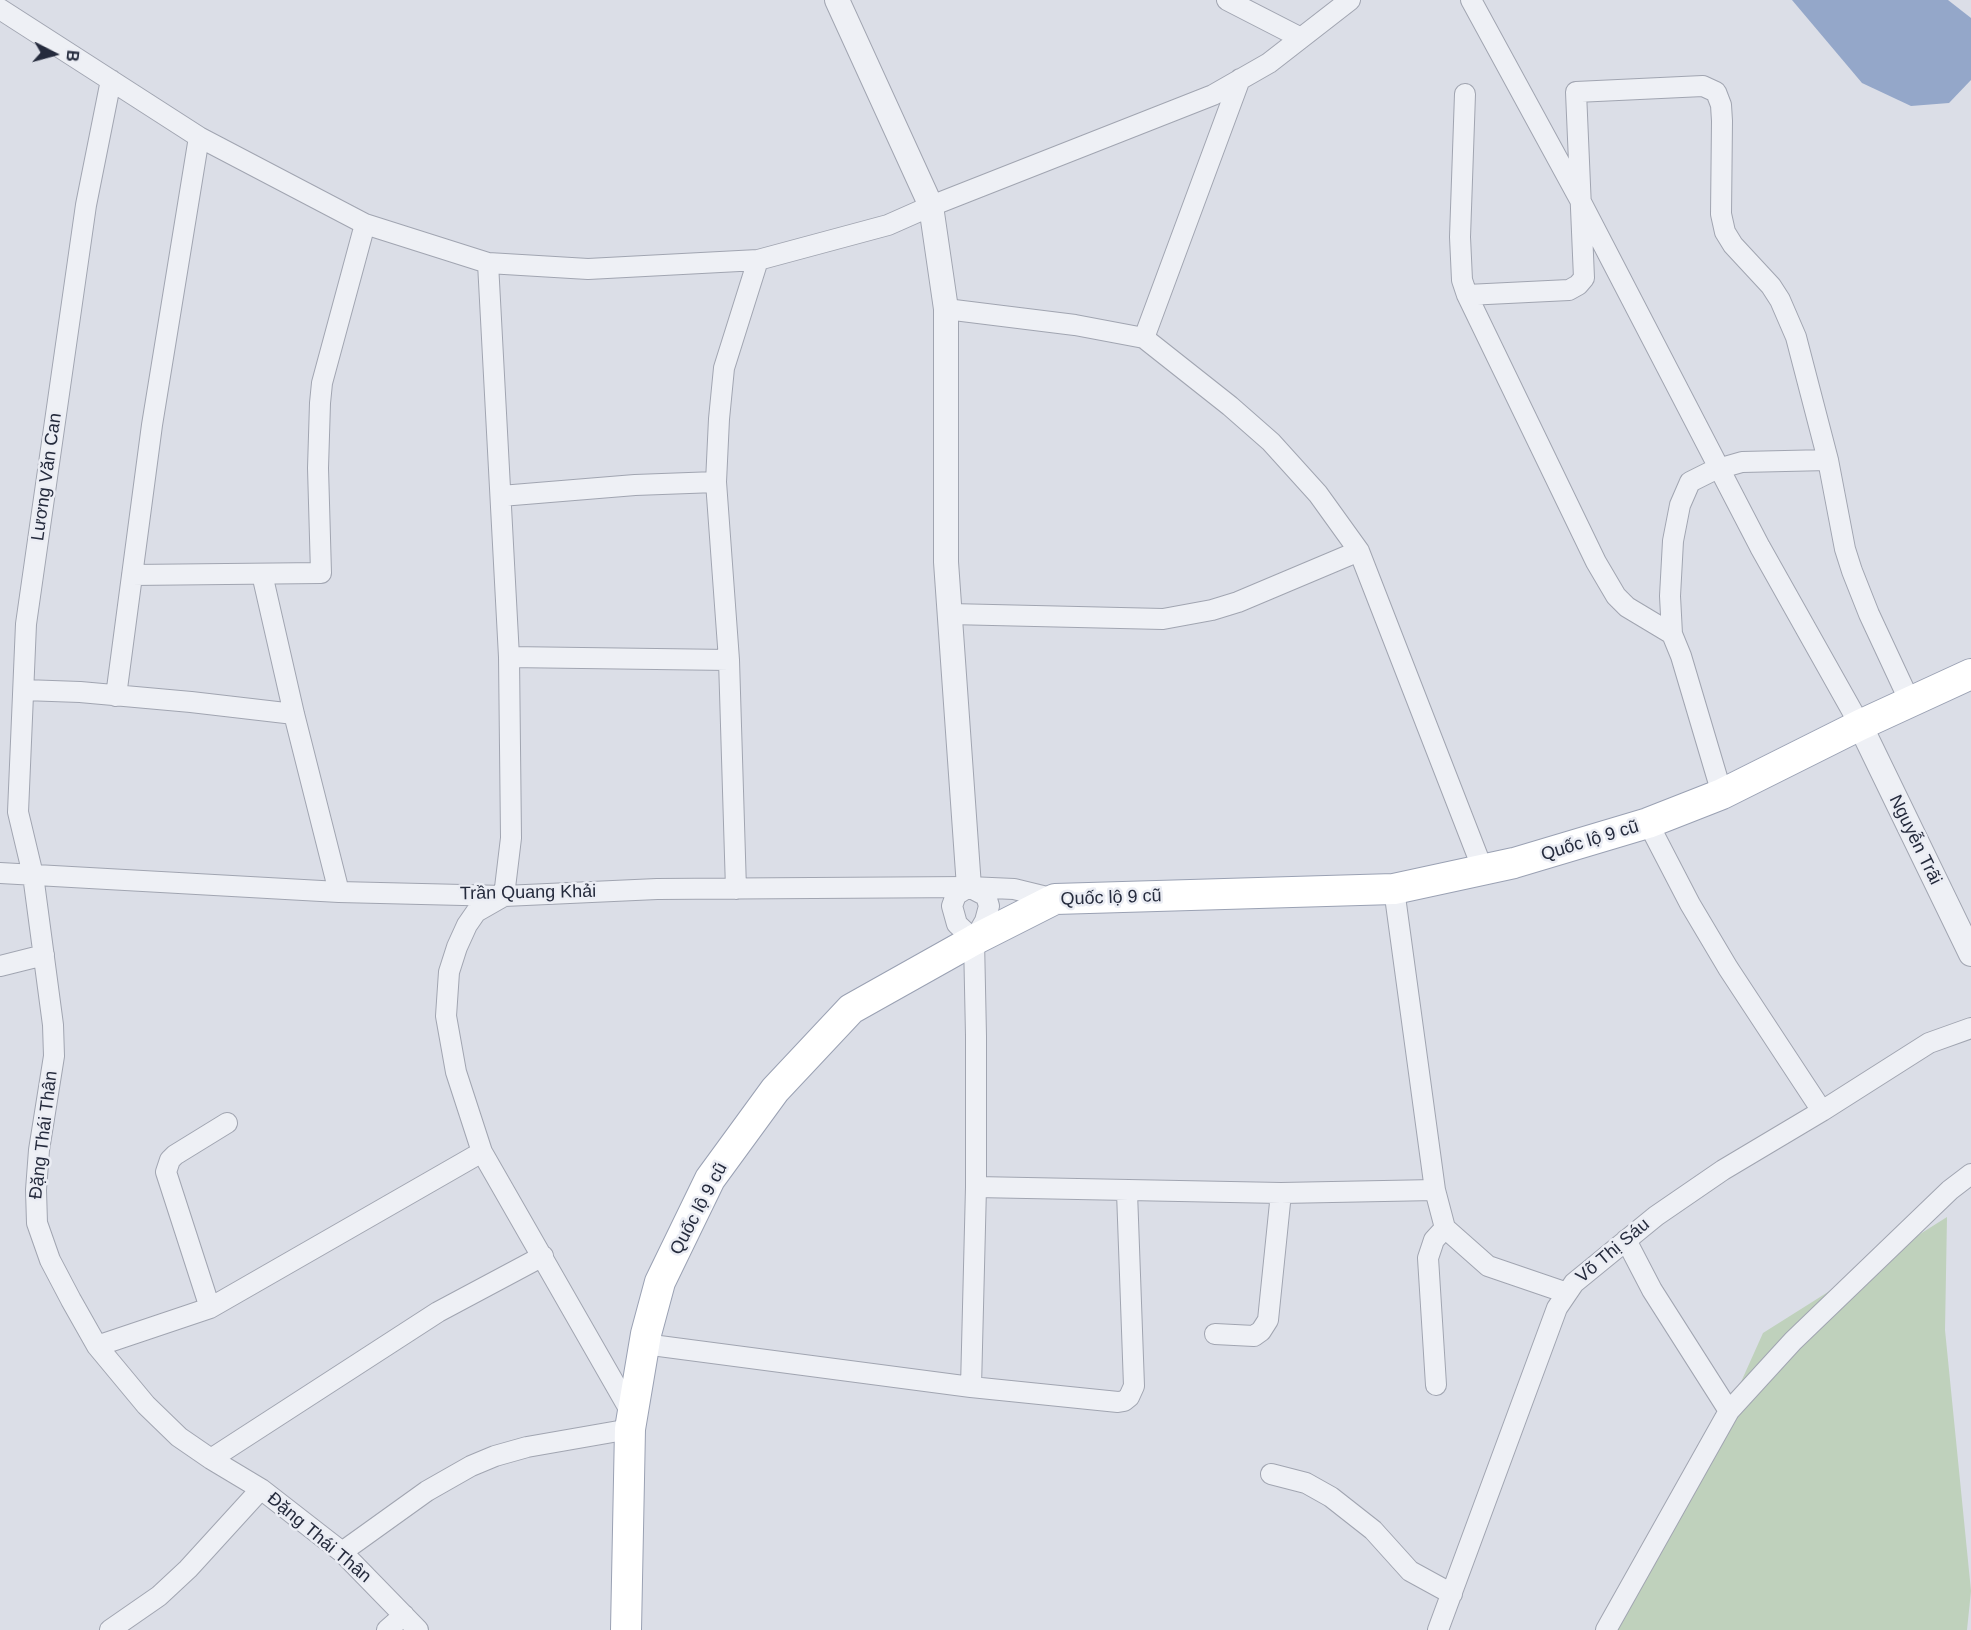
<!DOCTYPE html>
<meta charset="utf-8">
<style>
body{margin:0}
#map{position:relative;width:1971px;height:1630px;overflow:hidden;background:#dbdee7;font-family:Helvetica,sans-serif}
canvas{display:block}
.north{position:absolute;left:24px;top:24px;width:60px;height:60px;-webkit-text-stroke:4px #ebedf4;paint-order:stroke;rotate:96deg;font-size:16px;font-weight:700;line-height:24px;text-align:center;color:#252b3d}
.north::after{content:'';display:block;margin:auto;width:21px;height:27px;background:#252b3d;clip-path:polygon(50% 0,100% 100%,50% 72%,0 100%)}
</style>
<div id="map">
<canvas width="1971" height="1630"></canvas>
<div class="north">B</div>
</div>
<script>
const c = document.querySelector('canvas').getContext('2d');
c.lineJoin = 'round';
function paint(path, color) {
  c.fillStyle = color;
  c.fill(path, 'evenodd');
}
function toPath(rows) {
  const path = new Path2D();
  for (const r of rows) {
    path.moveTo(r[0], r[1]);
    for (let i = 2; i < r.length; i += 2) path.lineTo(r[i], r[i + 1]);
  }
  return path;
}
function trace(path, color, width, dash) {
  c.strokeStyle = color;
  c.lineWidth = width;
  c.lineCap = dash ? 'butt' : 'round';
  c.setLineDash(dash || []);
  c.stroke(path);
}
function write(font, color, halo, rows, align = 'center') {
  c.font = font + ' Helvetica,sans-serif';
  c.lineWidth = 5;
  c.setLineDash([]);
  c.textBaseline = 'middle';
  c.strokeStyle = halo;
  c.fillStyle = color;
  for (const [text, x, y, turn = 0] of rows) {
    c.save();
    c.translate(x, y);
    c.rotate((+turn || 0) * Math.PI / 180);
    c.textAlign = isNaN(turn) ? turn : align;
    if (halo) c.strokeText(text, 0, 0);
    c.fillText(text, 0, 0);
    c.restore();
  }
}
paint(toPath([
 [1947,1217,1945,1330,1971,1591,1967,1630,1616,1630,1684,1509,1763,1333]
]), '#bfd1bc');
paint(toPath([
 [1792,0,1948,0,1971,18,1971,80,1949,103,1911,106,1862,83]
]), '#94a7c9');
const minor = toPath([
 [1227,0,1301,38],
 [1471,0,1580,200,1760,547,1860,725],
 [0,9,199,137,365,224,488,263,588,269,758,260,888,225,931,206,1213,95,1269,63,1350,0],
 [111,80,86,205,26,624,18,812,33,875,53,1025,54,1056,39,1150,36,1190,37,1223,50,1260,71,1300,97,1346,146,1405,179,1437,211,1459,261,1489,342,1552,418,1630],
 [1465,94,1460,237,1462,280,1467,295,1596,562,1616,596,1627,607,1672,634,1681,656,1722,794],
 [488,263,509,657,511,838,504,896,476,912,467,925,457,947,449,972,446,1016,456,1072,482,1152,632,1414],
 [1467,295,1569,290,1578,285,1584,278,1576,92,1703,86,1716,92,1721,105,1722,121,1721,214,1725,232,1733,245,1771,286,1780,300,1796,337,1828,460,1845,549,1852,571,1869,614,1910,702],
 [946,309,1075,325,1144,338,1230,406,1271,442,1318,494,1359,551,1483,870],
 [1144,338,1240,79],
 [501,496,635,485,716,482],
 [262,574,294,714,339,892],
 [132,575,321,573,318,468,320,403,322,383,365,224],
 [950,614,1163,619,1212,610,1238,602,1359,551],
 [1672,634,1670,596,1673,541,1680,505,1690,482,1714,470,1742,462,1828,460],
 [509,657,729,660],
 [24,690,80,692,191,702,294,714],
 [116,696,152,425,199,137],
 [1648,823,1690,904,1728,968,1822,1111],
 [0,873,339,892,504,896,657,889,969,887,1014,889,1055,899],
 [736,889,729,660,716,482,719,419,724,368,758,260],
 [1394,889,1435,1190,1445,1228,1488,1266,1567,1293],
 [0,966,44,955],
 [976,1187,1281,1193,1435,1190],
 [1626,1240,1652,1290,1729,1411],
 [210,1308,166,1172,170,1160,175,1155,227,1123],
 [1215,1334,1254,1336,1261,1331,1268,1320,1281,1193],
 [644,1344,971,1387,1118,1402,1124,1401,1129,1397,1134,1386,1127,1192],
 [97,1346,210,1308,482,1152],
 [1436,1385,1428,1258,1434,1240,1445,1228],
 [971,1387,976,1187,976,1036,974,940,985,921,989,906,986,896,969,887,956,895,952,906,957,924,974,940],
 [211,1459,438,1312,543,1256],
 [1271,1474,1306,1483,1331,1497,1373,1530,1410,1571,1452,1594],
 [342,1552,427,1491,471,1466,495,1456,527,1447,630,1429],
 [110,1630,159,1596,188,1569,261,1489],
 [387,1630,404,1615],
 [1438,1630,1557,1308,1574,1283,1656,1216,1723,1170,1822,1111,1929,1043,1971,1028],
 [1606,1630,1729,1411,1793,1341,1950,1190,1971,1174]
]);
const tertiary = toPath([
 [837,0,931,206,946,309,946,562,969,887],
 [1860,725,1971,954]
]);
const primary = toPath([
 [626,1630,630,1429,646,1334,660,1282,710,1179,775,1090,851,1009,974,940,1055,899,1394,889,1514,863,1648,823,1722,794,1860,725,1971,674]
]);
trace(minor, '#a1a5b1', 22);
trace(tertiary, '#a1a5b1', 26);
trace(primary, '#9aa1b3', 32);
trace(minor, '#eef0f5', 20);
trace(tertiary, '#eef0f5', 24);
trace(primary, '#fff', 30);
write('18px', '#252b3d', '#ebedf4', [
 ["Lương Văn Can",47,477,-82],
 ["Nguyễn Trãi",1915,840,64],
 ["Quốc lộ 9 cũ",1590,841,-17],
 ["Trần Quang Khải",528,893,-1],
 ["Quốc lộ 9 cũ",1111,898,-2],
 ["Đặng Thái Thân",44,1135,-83],
 ["Quốc lộ 9 cũ",699,1209,-62],
 ["Võ Thị Sáu",1613,1251,-40],
 ["Đặng Thái Thân",319,1538,40]
]);
</script>
